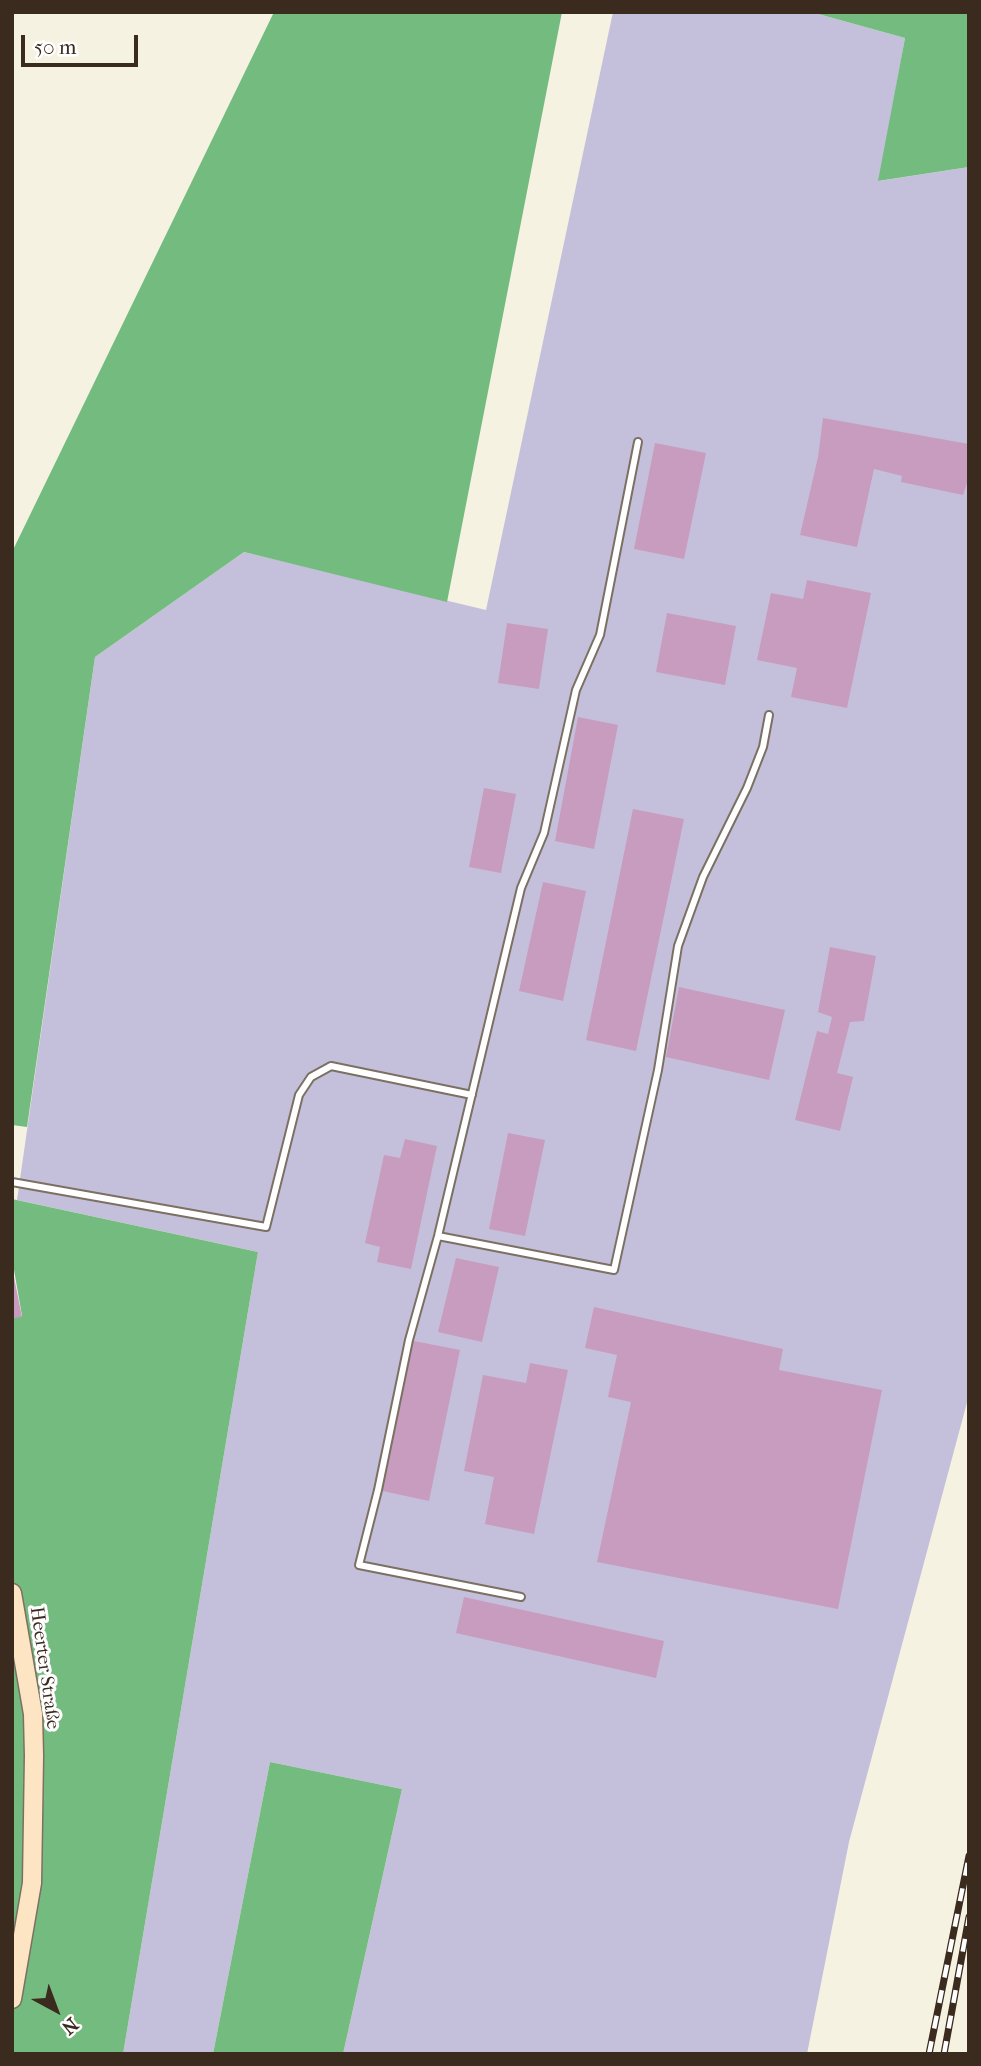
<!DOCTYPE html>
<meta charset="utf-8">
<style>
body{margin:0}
#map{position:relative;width:981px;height:2066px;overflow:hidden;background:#f5f2e2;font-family:"IM FELL French Canon",serif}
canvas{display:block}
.frame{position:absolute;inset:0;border:14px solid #3b2a1e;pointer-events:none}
.north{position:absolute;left:21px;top:1975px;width:70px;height:70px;-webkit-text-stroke:5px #fff;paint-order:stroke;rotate:139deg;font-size:19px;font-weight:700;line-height:28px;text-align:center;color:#3b2a1e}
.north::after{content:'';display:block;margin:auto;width:24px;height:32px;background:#3b2a1e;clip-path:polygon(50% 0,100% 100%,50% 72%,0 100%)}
.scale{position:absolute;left:21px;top:35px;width:117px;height:32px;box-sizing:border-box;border:4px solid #3b2a1e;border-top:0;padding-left:9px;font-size:21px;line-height:24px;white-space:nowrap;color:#3b2a1e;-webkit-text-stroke:5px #fff;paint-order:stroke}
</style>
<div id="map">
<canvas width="981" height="2066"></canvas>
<div class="frame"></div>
<div class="north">N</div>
<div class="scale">50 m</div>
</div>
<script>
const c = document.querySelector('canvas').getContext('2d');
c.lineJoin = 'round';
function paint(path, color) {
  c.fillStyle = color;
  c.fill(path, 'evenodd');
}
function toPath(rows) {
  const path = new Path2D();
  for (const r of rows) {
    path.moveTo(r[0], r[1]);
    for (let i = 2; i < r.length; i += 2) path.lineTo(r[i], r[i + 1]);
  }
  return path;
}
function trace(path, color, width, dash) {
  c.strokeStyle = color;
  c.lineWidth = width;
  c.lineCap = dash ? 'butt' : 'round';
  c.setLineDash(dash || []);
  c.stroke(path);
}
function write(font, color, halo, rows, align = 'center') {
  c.font = font + ' "IM FELL French Canon",serif';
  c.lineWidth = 6;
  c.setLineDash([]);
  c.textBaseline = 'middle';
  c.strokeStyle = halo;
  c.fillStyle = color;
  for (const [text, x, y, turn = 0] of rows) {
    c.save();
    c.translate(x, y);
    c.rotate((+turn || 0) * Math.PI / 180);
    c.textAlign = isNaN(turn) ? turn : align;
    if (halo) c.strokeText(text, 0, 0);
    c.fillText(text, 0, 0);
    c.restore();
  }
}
paint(toPath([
 [613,12,811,12,905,38,879,181,969,167,969,1395,849,1842,807,2054,343,2054,402,1789,270,1762,213,2054,123,2054,258,1252,17,1200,95,657,244,552,486,610]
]), '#c4c0db');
paint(toPath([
 [274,12,562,12,447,602,244,552,95,657,27,1127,12,1125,12,552],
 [811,12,969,12,969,167,878,181,905,38],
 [12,1199,258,1252,123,2054,12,2054,12,1318,22,1316,12,1258],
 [270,1762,402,1789,343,2054,213,2054]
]), '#74bb7f');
paint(toPath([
 [823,418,969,444,969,477,963,495,901,482,902,476,874,469,857,547,800,535,818,457],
 [655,443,706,453,684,559,634,549],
 [807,580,871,593,847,708,791,697,797,668,757,660,771,593,803,599],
 [667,613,736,626,725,685,656,672],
 [507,623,548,629,539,689,498,683],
 [578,717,618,725,594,849,555,841],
 [484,788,516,794,501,873,469,867],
 [633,809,684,819,636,1051,586,1040],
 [543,882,586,891,563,1001,519,991],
 [830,947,876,956,864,1021,850,1022,837,1073,853,1077,840,1131,795,1120,817,1031,828,1034,832,1017,818,1012],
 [679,987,785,1010,769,1080,666,1057],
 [508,1133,545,1140,525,1236,489,1229],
 [405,1139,437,1146,411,1269,377,1262,380,1247,365,1243,384,1155,400,1158],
 [456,1258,499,1267,482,1342,438,1332],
 [12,1267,22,1317,12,1318],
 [594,1307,783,1349,779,1370,882,1390,838,1609,597,1562,631,1402,608,1397,617,1355,585,1348],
 [409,1340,460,1350,429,1501,378,1490],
 [530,1363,568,1370,534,1534,485,1524,494,1477,464,1471,483,1375,526,1383],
 [464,1597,664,1641,656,1678,456,1633]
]), '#c89cbf');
const lane = toPath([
 [12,1182,266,1227,299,1095,311,1077,331,1066,472,1095],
 [438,1236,614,1270,658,1070,678,946,703,877,747,788,763,747,769,715],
 [521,1597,359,1565,378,1490,409,1340,438,1236,521,888,544,833,576,690,600,635,638,442]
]);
const secondary = toPath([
 [12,1593,33,1714,34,1756,32,1883,12,1999]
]);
trace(lane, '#7c7063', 10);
trace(secondary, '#7c7063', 21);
trace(lane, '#fff', 6);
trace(secondary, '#fde5c4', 18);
const rail = toPath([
 [929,2054,969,1856],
 [944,2054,969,1917]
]);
trace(rail, '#3b2a1e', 7);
trace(rail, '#fff', 4.5, [13]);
write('19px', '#3b2a1e', '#fff', [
 ["Heerter Straße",44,1668,82]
]);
</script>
